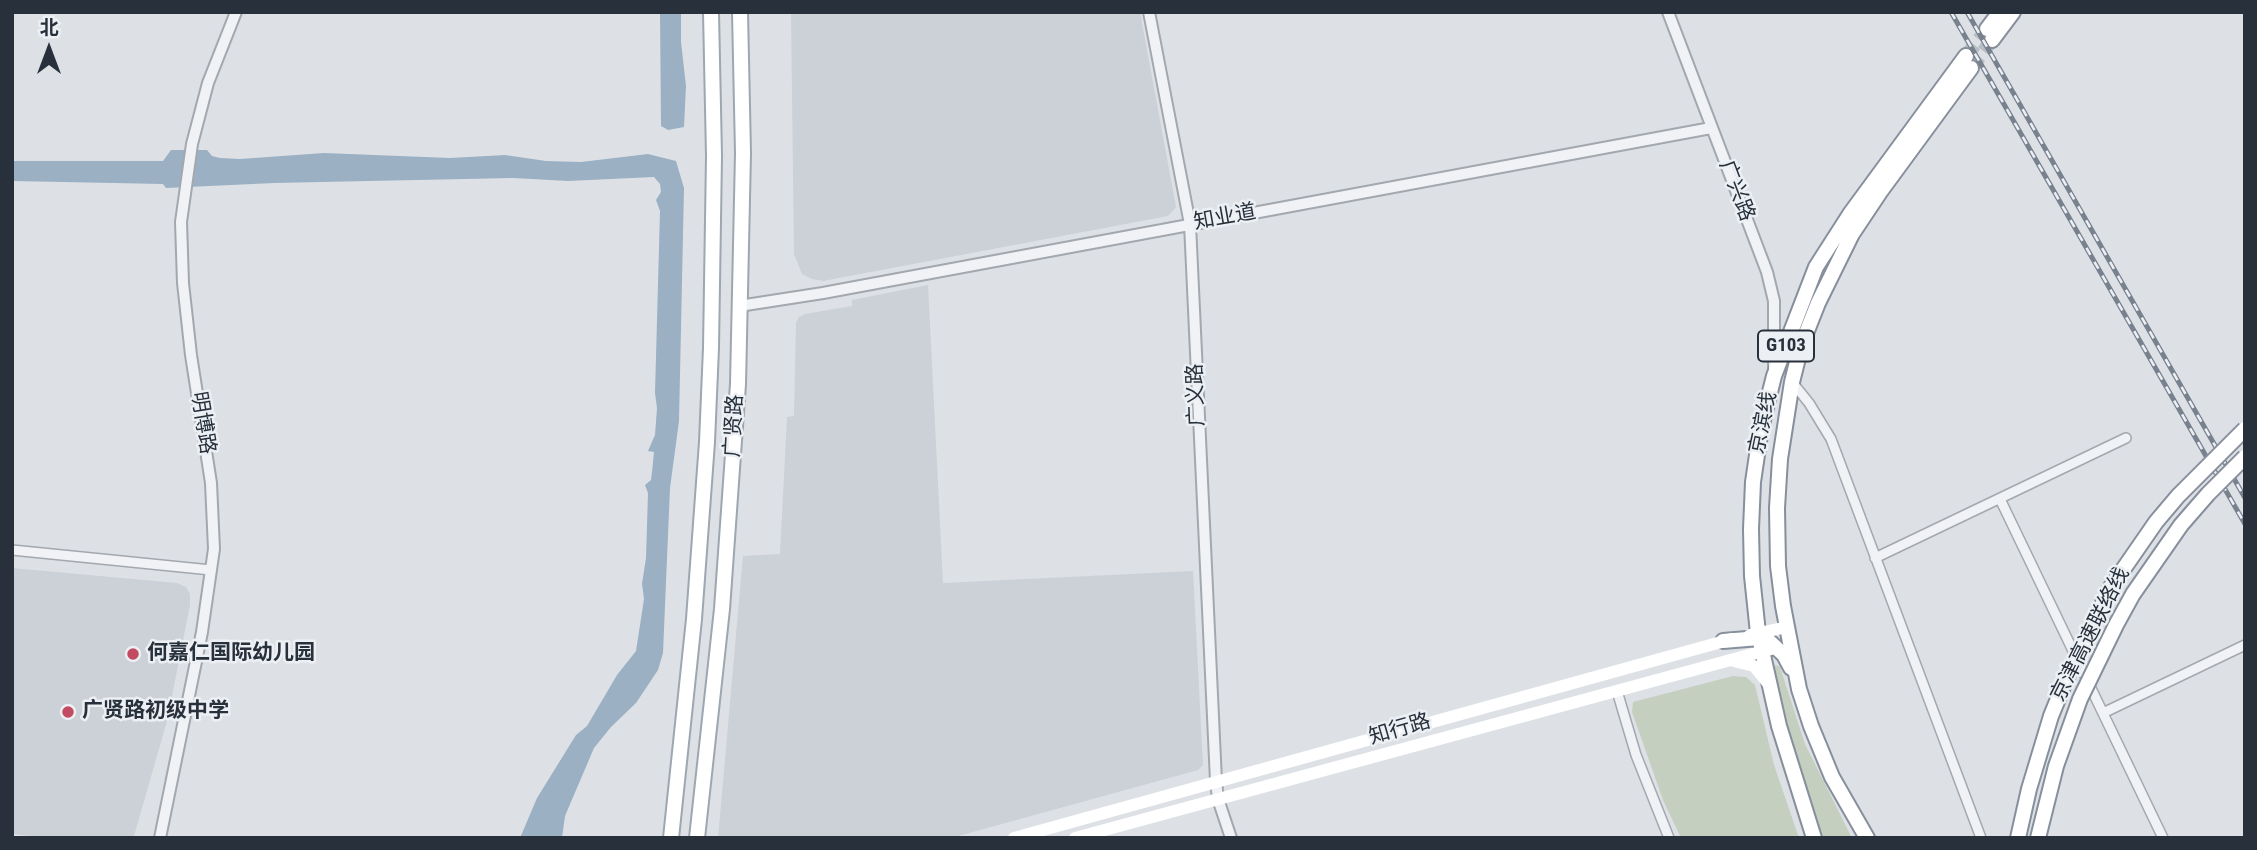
<!DOCTYPE html>
<meta charset="utf-8">
<style>
body{margin:0}
#map{position:relative;width:2257px;height:850px;overflow:hidden;background:#dde1e6;font-family:"Roboto Condensed","Noto Sans SC",sans-serif}
canvas{display:block}
.frame{position:absolute;inset:0;border:14px solid #28303b;pointer-events:none}
.north{position:absolute;left:14px;top:14px;width:70px;height:70px;-webkit-text-stroke:5px #ecf0f4;paint-order:stroke;rotate:0deg;font-size:19px;font-weight:700;line-height:28px;text-align:center;color:#28303b}
.north::after{content:'';display:block;margin:auto;width:24px;height:32px;background:#28303b;clip-path:polygon(50% 0,100% 100%,50% 72%,0 100%)}
</style>
<div id="map">
<canvas width="2257" height="850"></canvas>
<div class="frame"></div>
<div class="north">北</div>
</div>
<script>
const c = document.querySelector('canvas').getContext('2d');
c.lineJoin = 'round';
function paint(path, color) {
  c.fillStyle = color;
  c.fill(path, 'evenodd');
}
function toPath(rows) {
  const path = new Path2D();
  for (const r of rows) {
    path.moveTo(r[0], r[1]);
    for (let i = 2; i < r.length; i += 2) path.lineTo(r[i], r[i + 1]);
  }
  return path;
}
function trace(path, color, width, dash) {
  c.strokeStyle = color;
  c.lineWidth = width;
  c.lineCap = dash ? 'butt' : 'round';
  c.setLineDash(dash || []);
  c.stroke(path);
}
function write(font, color, halo, rows, align = 'center') {
  c.font = font + ' "Roboto Condensed","Noto Sans SC",sans-serif';
  c.lineWidth = 5;
  c.setLineDash([]);
  c.textBaseline = 'middle';
  c.strokeStyle = halo;
  c.fillStyle = color;
  for (const [text, x, y, turn = 0] of rows) {
    c.save();
    c.translate(x, y);
    c.rotate((+turn || 0) * Math.PI / 180);
    c.textAlign = isNaN(turn) ? turn : align;
    if (halo) c.strokeText(text, 0, 0);
    c.fillText(text, 0, 0);
    c.restore();
  }
}
paint(toPath([
 [791,12,1140,12,1176,207,1168,216,823,281,812,279,802,274,794,254],
 [928,285,943,583,1193,571,1203,765,1198,770,951,838,718,838,743,556,780,554,787,417,794,416,796,323,799,317,805,314,852,306,852,300],
 [12,568,177,583,186,587,190,594,190,605,167,721,134,836,131,838,49,838,12,834]
]), '#ccd0d7');
paint(toPath([
 [1776,665,1780,667,1805,744,1852,838,1823,838,1801,775,1781,702,1774,667],
 [1733,676,1746,677,1755,685,1774,765,1799,838,1681,838,1663,800,1632,712,1633,702]
]), '#c4cfbf');
paint(toPath([
 [660,12,681,12,681,42,686,86,684,127,668,130,661,126],
 [171,150,207,150,212,156,220,158,240,159,324,153,450,158,505,155,546,161,581,162,648,154,676,161,684,188,679,421,670,488,663,653,658,670,636,703,611,727,594,748,565,816,562,838,520,838,537,798,576,735,587,726,617,675,636,651,644,599,642,584,646,558,648,493,645,485,651,480,652,472,654,452,648,451,655,435,657,408,655,393,660,211,656,200,661,192,660,184,654,177,568,181,513,178,274,183,166,188,163,184,12,181,12,161,163,161]
]), '#9bb0c3');
trace(toPath([
 [1966,56,1987,29],
 [1971,68,1992,40]
]), '#b9bec4', 14, [14, 7]);
const minor = toPath([
 [1792,382,1809,403,1831,439,1981,838],
 [2000,499,2163,838],
 [12,550,211,570],
 [1875,558,2126,438],
 [1617,691,1636,755,1669,838],
 [2103,713,2245,645]
]);
const tertiary = toPath([
 [1149,12,1190,224,1216,781,1218,799,1231,838],
 [1668,12,1767,272,1774,301,1774,372],
 [739,306,823,293,1711,128],
 [160,838,202,632,214,549,211,483,191,355,183,283,181,222,192,144,208,83,236,12]
]);
const primary = toPath([
 [671,838,694,619,707,442,711,348,714,156,711,12],
 [697,838,722,609,738,384,743,153,740,12]
]);
const trunk = toPath([
 [1987,29,2000,12],
 [1992,40,2013,12],
 [1723,641,1759,638,1769,641,1784,655,1791,668],
 [1814,838,1779,726,1758,633,1752,576,1751,529,1753,482,1761,428,1774,376,1816,267,1850,214,1966,56],
 [1867,838,1832,777,1811,726,1799,689,1783,606,1778,566,1777,508,1780,459,1792,382,1801,346,1818,303,1852,234,1880,192,1971,68]
]);
trace(minor, '#a3a8af', 12);
trace(tertiary, '#a3a8af', 14);
trace(primary, '#9ea6b0', 18);
trace(trunk, '#868f9b', 18);
trace(minor, '#f0f2f5', 9);
trace(tertiary, '#f0f2f5', 10);
trace(toPath([
 [1750,635,1787,627],
 [1734,661,1754,666,1767,682],
 [1014,838,1732,639],
 [1075,838,1771,649]
]), '#fff', 12);
trace(primary, '#fff', 14);
trace(trunk, '#fff', 14);
const rail = toPath([
 [1951,12,2245,524],
 [1967,12,2245,498]
]);
trace(rail, '#78818e', 5);
trace(rail, '#ecf0f4', 2.5, [8]);
const trunkBridge = toPath([
 [2018,838,2029,789,2051,716,2069,672,2111,587,2156,522,2178,496,2245,429],
 [2038,838,2056,766,2080,699,2116,625,2133,594,2181,525,2208,494,2245,457]
]);
trace(trunkBridge, '#868f9b', 18, []);
trace(trunkBridge, '#fff', 14);
for (const [x, y, r, color] of [
 [133,654,7,"#c24b62"],
 [68,712,7,"#c24b62"]
]) {
  const dot = new Path2D();
  dot.arc(x, y, r, 0, 2 * Math.PI);
  c.fillStyle = color;
  c.fill(dot);
  trace(dot, '#ecf0f4', 2.5);
}
for (const [x, y, w] of [
 [1786,346,56]
]) {
  const box = new Path2D();
  box.roundRect(x - w / 2, y - 15.5, w, 31, 5);
  c.fillStyle = '#ecf0f4';
  c.fill(box);
  trace(box, '#28303b', 2);
}
write('bold 19px', '#28303b', null, [
 ["G103",1786,346]
]);
write('21px', '#28303b', '#ecf0f4', [
 ["广兴路",1736,191,69],
 ["知业道",1225,218,-10],
 ["广义路",1197,395,-92],
 ["明博路",202,423,81],
 ["京滨线",1764,423,-78],
 ["广贤路",735,426,-87],
 ["京津高速联络线",2091,635,-63],
 ["知行路",1400,730,-16]
]);
write('bold 21px', '#28303b', '#ecf0f4', [
 ["何嘉仁国际幼儿园",147,654],
 ["广贤路初级中学",82,712]
], 'left');
</script>
